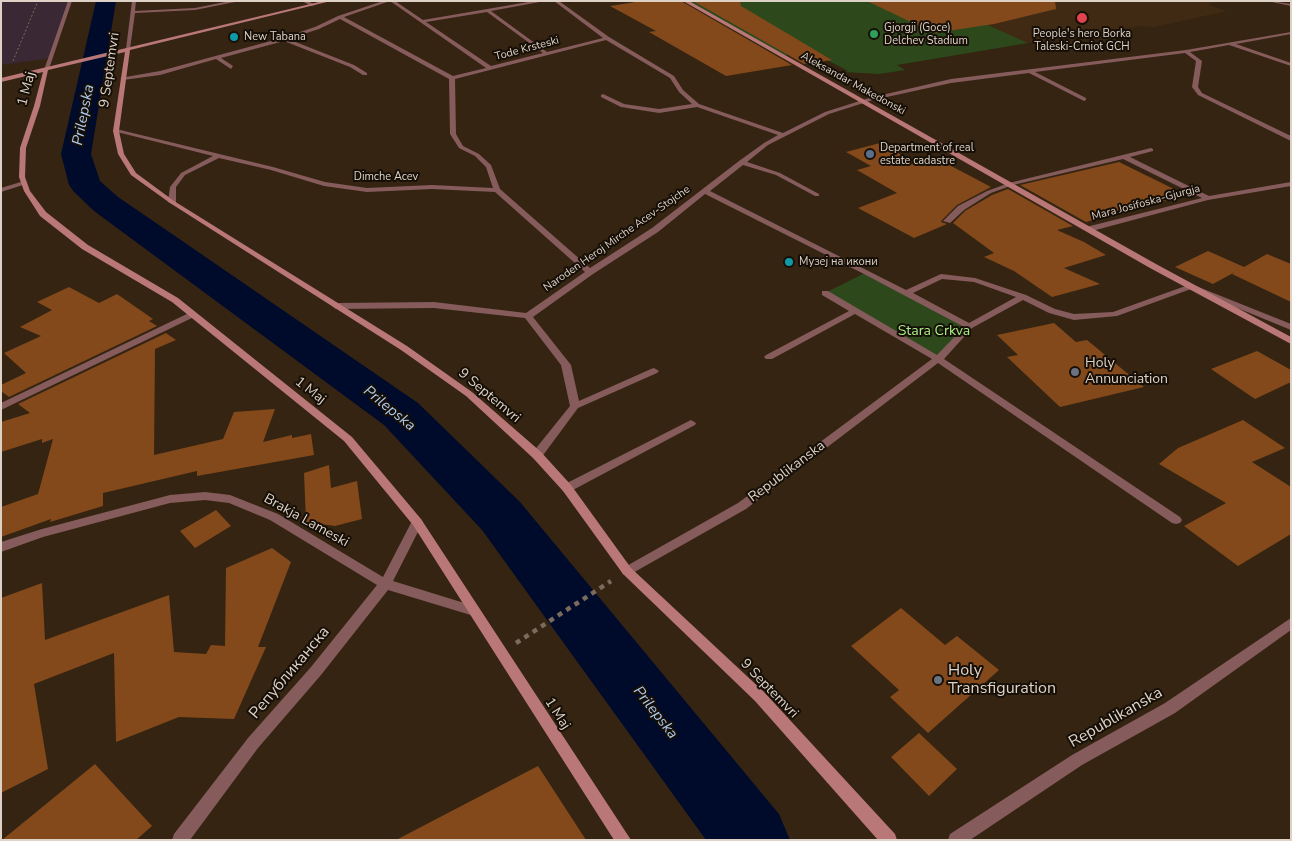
<!DOCTYPE html>
<meta charset="utf-8">
<style>
body{margin:0}
#map{position:relative;width:1292px;height:841px;overflow:hidden;background:#352412;font-family:"Nunito Sans",sans-serif}
canvas{display:block}
.frame{position:absolute;inset:0;border:2px solid #ded2c7;pointer-events:none}
</style>
<div id="map">
<canvas width="1292" height="841"></canvas>
<div class="frame"></div>
</div>
<script>
const c = document.querySelector('canvas').getContext('2d');
c.lineJoin = 'round';
function paint(path, color) {
  c.fillStyle = color;
  c.fill(path, 'evenodd');
}
function toPath(rows) {
  const path = new Path2D();
  for (const r of rows) {
    path.moveTo(r[0], r[1]);
    for (let i = 2; i < r.length; i += 2) path.lineTo(r[i], r[i + 1]);
  }
  return path;
}
function trace(path, color, width, dash) {
  c.strokeStyle = color;
  c.lineWidth = width;
  c.lineCap = dash ? 'butt' : 'round';
  c.setLineDash(dash || []);
  c.stroke(path);
}
function write(font, color, halo, rows, align = 'center') {
  c.font = font + ' "Nunito Sans",sans-serif';
  c.lineWidth = 4;
  c.setLineDash([]);
  c.textBaseline = 'middle';
  c.strokeStyle = halo;
  c.fillStyle = color;
  for (const [text, x, y, turn = 0] of rows) {
    c.save();
    c.translate(x, y);
    c.rotate((+turn || 0) * Math.PI / 180);
    c.textAlign = isNaN(turn) ? turn : align;
    if (halo) c.strokeText(text, 0, 0);
    c.fillText(text, 0, 0);
    c.restore();
  }
}
paint(toPath([
 [934,1,1217,1,1208,5,1227,11,1154,27,1141,26,1028,43]
]), '#402a14');
paint(toPath([
 [1,1,70,1,51,58,1,65]
]), '#3a2934');
paint(toPath([
 [685,1,934,1,1028,43,897,65,905,70,879,74,843,72,848,71,827,60,831,59,816,51,781,56],
 [867,272,969,326,938,359,825,293]
]), '#2d491c');
paint(toPath([
 [96,1,116,1,91,154,100,181,118,197,159,225,418,403,520,502,779,814,790,840,706,840,482,530,384,425,94,211,74,192,69,185,61,154,96,1]
]), '#000b2c');
paint(toPath([
 [642,1,681,1,792,65,726,76,649,32,656,31,610,6],
 [693,1,740,1,741,6,832,60,804,64],
 [867,1,1055,1,1056,9,994,24,934,33],
 [880,143,918,164,938,159,991,187,957,205,942,220,941,222,947,224,914,238,858,208,897,193,857,170,871,166,846,152],
 [1119,162,1186,195,1086,222,1020,185],
 [1008,189,1073,226,1057,230,1084,242,1106,255,1064,268,1100,284,1052,297,1014,271,984,257,994,253,953,223,965,211,992,195],
 [1208,251,1244,267,1267,254,1291,264,1291,302,1232,274,1235,272,1213,284,1175,267],
 [69,287,99,303,117,294,153,319,149,321,157,326,9,397,1,391,1,385,26,373,4,353,41,336,20,327,52,310,37,302],
 [1054,323,1076,342,1087,340,1144,387,1060,407,1007,357,1018,355,997,335],
 [166,333,176,340,155,349,154,455,223,439,234,412,275,409,263,442,292,435,292,438,311,434,314,455,197,476,197,471,103,493,103,506,50,522,51,519,1,537,1,507,38,494,53,439,42,443,42,439,1,452,1,422,30,413,18,404],
 [1257,351,1291,370,1291,382,1255,399,1211,369],
 [1243,420,1285,448,1252,462,1291,487,1291,534,1238,566,1184,526,1226,503,1159,464,1178,448],
 [329,465,331,488,357,481,362,519,335,526,306,522,304,473],
 [216,510,231,526,195,548,180,531],
 [272,548,291,562,258,647,266,647,234,719,179,717,116,742,114,653,34,684,48,769,1,793,1,598,42,583,45,640,169,595,174,652,206,654,211,645,225,646,226,568],
 [901,608,945,645,957,636,999,670,928,733,890,697,899,690,851,646],
 [919,733,957,769,929,796,891,757],
 [95,764,152,826,136,840,2,840],
 [538,766,586,840,396,840]
]), '#83491b');
trace(toPath([
 [13,61,38,1]
]), '#7a6b5c', 1, [2, 2]);
trace(toPath([
 [516,643,611,581]
]), '#7a6b5c', 4.5, [5, 5]);
paint(toPath([
 [68,1,72,1,49,69,44,70,68,1],
 [132,1,136,1,135,11,195,8,230,1,240,1,195,10,135,13,130,49,128,50,126,49,132,1],
 [302,1,308,1,315,5,311,6,302,1],
 [383,1,390,1,344,17,453,76,486,68,390,1,395,1,423,20,534,1,545,1,491,11,547,52,603,38,554,1,559,1,609,37,674,76,683,90,699,104,783,133,825,112,869,98,951,79,1186,50,1291,32,1291,34,1236,44,1291,63,1291,66,1229,45,1190,52,1202,61,1198,87,1202,93,1291,136,1291,141,1198,95,1192,87,1196,61,1185,53,1035,72,1086,98,1086,100,1084,101,1029,73,951,83,873,100,829,114,768,145,747,162,780,173,819,194,819,196,815,196,776,175,743,165,710,191,906,290,941,274,975,278,1026,295,1055,309,1074,314,1113,312,1191,284,1291,324,1291,330,1191,289,1117,316,1074,320,1049,313,1023,300,972,328,944,359,1180,517,1182,520,1180,523,1176,524,1172,523,938,363,746,509,631,574,627,576,623,574,621,571,623,568,738,503,932,359,855,314,772,359,766,359,764,357,766,355,849,311,822,295,822,291,828,291,937,355,964,327,864,274,705,194,658,232,593,274,533,317,571,365,579,401,651,369,654,368,659,371,657,373,578,408,541,458,533,458,532,455,533,452,570,406,561,365,525,318,434,308,336,309,332,306,336,303,434,302,526,313,585,272,495,192,432,189,367,192,324,186,271,170,219,158,185,175,176,187,176,202,172,204,168,202,170,187,181,173,213,156,113,131,116,129,273,167,325,182,367,188,432,185,493,188,486,167,475,156,459,148,450,134,449,79,340,19,319,29,288,39,354,65,367,73,367,75,363,75,350,67,284,41,221,58,233,66,231,69,216,59,160,75,123,80,120,78,160,71,282,38,315,27,338,16,383,1],
 [487,12,543,53,491,66,426,22,487,12],
 [606,40,670,78,679,92,692,104,659,109,624,104,603,94,601,95,601,97,621,107,659,113,697,107,778,135,764,143,739,161,652,228,590,268,500,189,491,165,479,154,463,146,456,134,455,79,606,40],
 [942,279,974,282,1016,297,969,323,913,293,942,279],
 [1270,1,1291,4,1291,6,1272,2,1270,1],
 [1151,148,1153,149,1153,151,1130,157,1209,196,1291,182,1291,186,1208,200,1092,231,1086,231,1086,227,1202,198,1123,159,1013,185,991,193,964,210,950,223,943,221,958,206,987,191,1009,183,1151,148],
 [24,181,26,182,26,184,1,192,1,188,24,181],
 [191,312,194,313,195,315,194,317,1,410,1,403,191,312],
 [691,420,696,423,695,425,571,491,563,491,562,488,563,485,691,420],
 [205,492,230,495,278,514,383,577,413,519,417,518,421,519,423,522,393,581,474,606,478,607,480,611,478,615,474,616,388,590,321,675,258,748,190,840,172,840,174,834,248,738,311,667,377,585,270,520,229,503,205,500,170,503,43,537,1,552,1,542,42,529,170,495,205,492],
 [1291,618,1291,630,1175,713,1082,765,970,840,948,840,950,834,1072,755,1165,703,1291,618]
]), '#855b5b');
paint(toPath([
 [323,1,331,1,130,50,119,131,124,154,136,173,174,201,407,346,472,392,541,452,571,485,631,568,765,693,895,834,897,840,878,840,755,701,623,574,563,491,533,458,466,396,401,350,170,203,131,175,118,154,113,131,125,52,48,70,40,106,26,148,25,177,30,191,46,212,88,245,178,298,352,437,421,519,631,840,614,840,413,525,344,441,172,302,82,249,40,216,24,191,19,177,20,148,34,106,43,72,1,82,1,78,323,1],
 [683,1,689,1,1156,264,1291,337,1291,344,1150,268,683,1]
]), '#b97777');
for (const [x, y, r, color] of [
 [1082,18,6,"#e0444e"],
 [874,34,5,"#2e9e5b"],
 [234,37,5,"#0f9aa8"],
 [870,154,5,"#5c6f8a"],
 [789,262,5,"#0f9aa8"],
 [1075,372,5,"#6b7280"],
 [938,680,5,"#6b7280"]
]) {
  const dot = new Path2D();
  dot.arc(x, y, r, 0, 2 * Math.PI);
  c.fillStyle = color;
  c.fill(dot);
  trace(dot, '#160f07', 2);
}
write('11px', '#ded2c7', '#160f07', [
 ["Gjorgji (Goce)",884,28],
 ["Delchev Stadium",884,41],
 ["People's hero Borka",1082,34,"center"],
 ["Taleski-Crniot GCH",1082,47,"center"],
 ["New Tabana",244,37],
 ["Department of real",880,148],
 ["estate cadastre",880,161],
 ["Музеј на икони",799,262]
], 'left');
write('11px', '#ded2c7', '#160f07', [
 ["Tode Krsteski",527,49,-15],
 ["Aleksandar Makedonski",853,84,29],
 ["Dimche Acev",386,177],
 ["Mara Josifoska-Gjurgja",1146,203,-15],
 ["Naroden Heroj Mirche Acev-Stojche",617,239,-35]
]);
write('14px', '#ded2c7', '#160f07', [
 ["9 Septemvri",110,70,-82],
 ["1 Maj",27,89,-75],
 ["1 Maj",310,391,38],
 ["9 Septemvri",489,396,40],
 ["Republikanska",787,472,-37],
 ["Brakja Lameski",306,521,29],
 ["9 Septemvri",769,689,46],
 ["1 Maj",557,714,57]
]);
write('14px', '#a9ec83', '#160f07', [
 ["Stara Crkva",934,332]
]);
write('14px', '#ded2c7', '#160f07', [
 ["Holy",1085,364],
 ["Annunciation",1085,380]
], 'left');
write('italic 15px', '#adc9ee', '#160f07', [
 ["Prilepska",84,115,-79],
 ["Prilepska",389,409,39],
 ["Prilepska",655,713,52]
]);
write('16px', '#ded2c7', '#160f07', [
 ["Holy",948,671],
 ["Transfiguration",948,689]
], 'left');
write('16px', '#ded2c7', '#160f07', [
 ["Републиканска",290,673,-50],
 ["Republikanska",1116,718,-30]
]);
</script>
